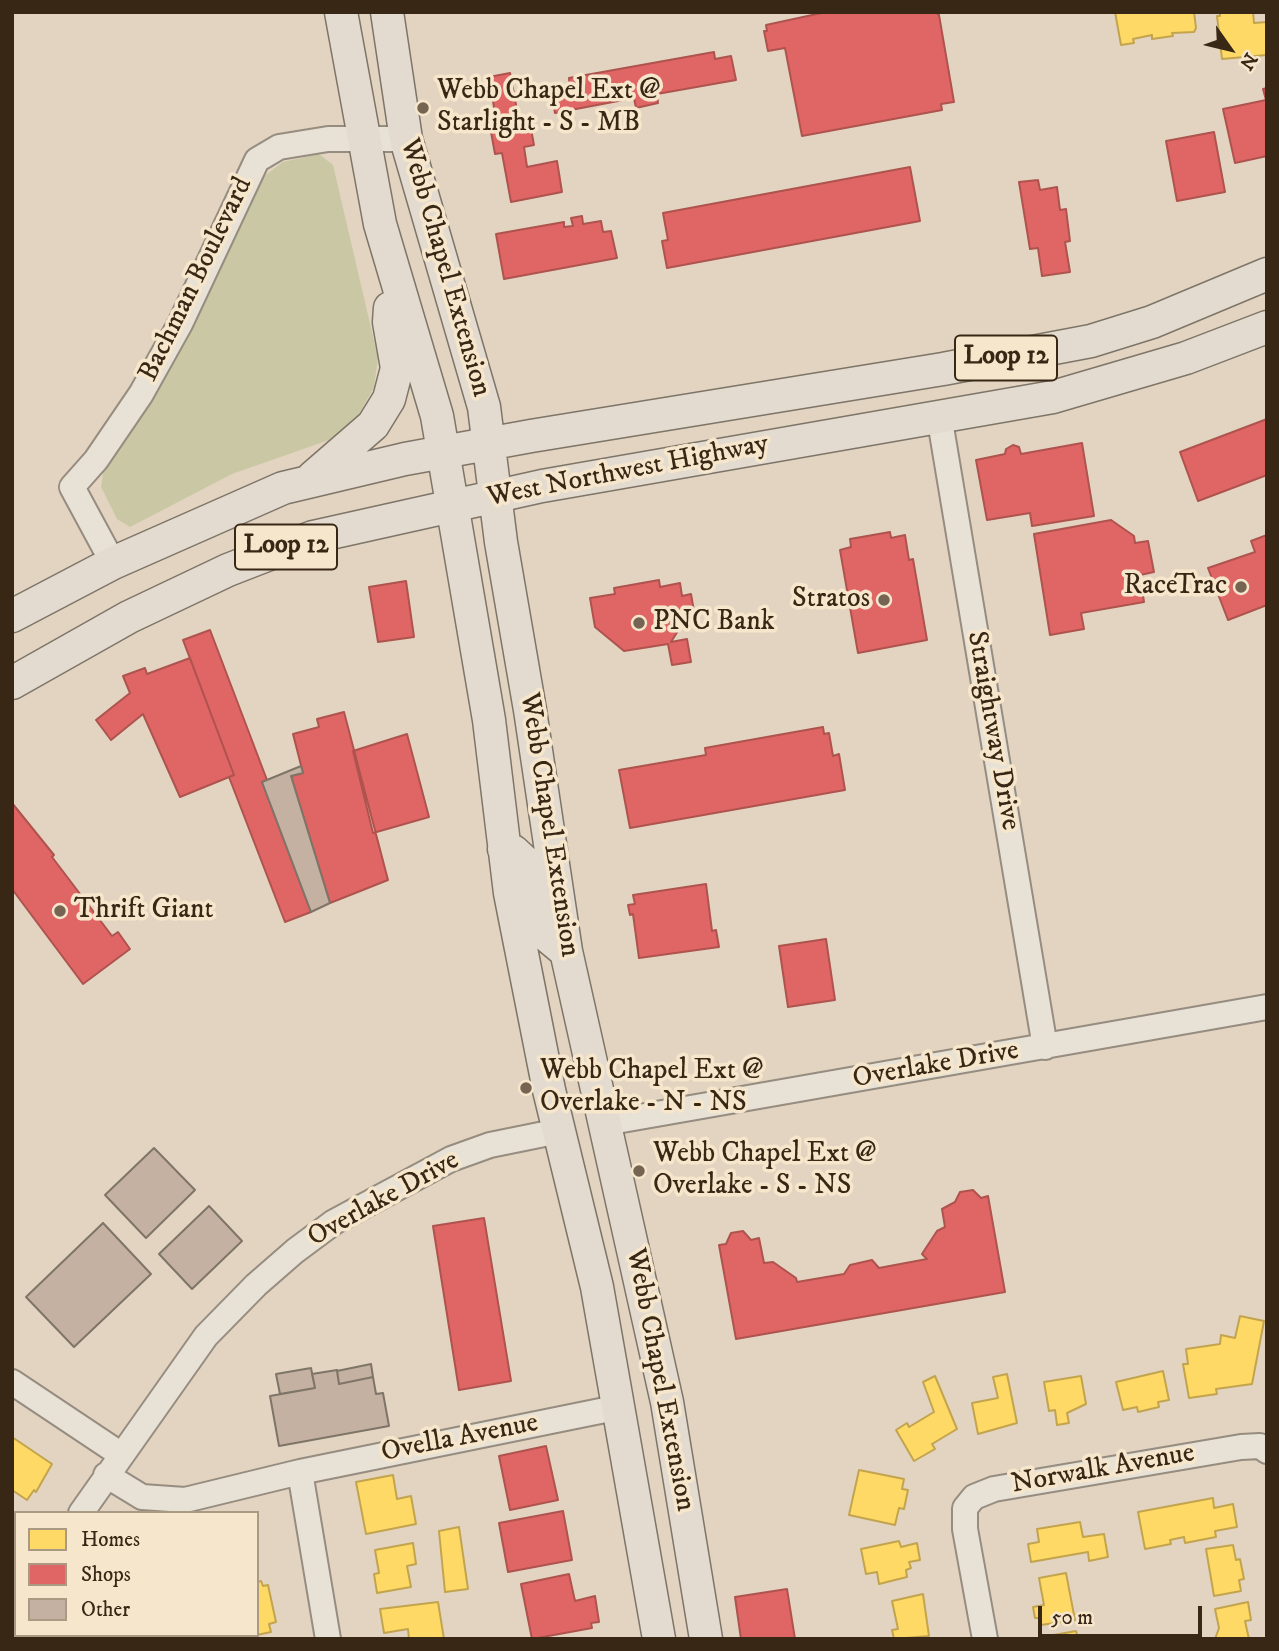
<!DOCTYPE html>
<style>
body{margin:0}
#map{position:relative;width:1279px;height:1651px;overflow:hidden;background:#e2d4c0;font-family:"IM FELL DW Pica",serif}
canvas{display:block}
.frame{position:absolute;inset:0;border:14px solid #382715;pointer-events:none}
.legend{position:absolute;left:14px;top:1511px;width:245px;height:126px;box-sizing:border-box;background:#f6e6cc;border:2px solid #aa9a83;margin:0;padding:9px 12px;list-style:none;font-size:21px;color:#382715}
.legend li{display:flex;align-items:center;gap:14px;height:35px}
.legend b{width:35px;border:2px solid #aa9a83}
.north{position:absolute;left:1195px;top:14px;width:70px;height:70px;-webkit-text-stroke:5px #f6e6cc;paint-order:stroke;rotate:124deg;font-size:19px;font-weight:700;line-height:28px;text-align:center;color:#382715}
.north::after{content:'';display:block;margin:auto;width:24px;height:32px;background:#382715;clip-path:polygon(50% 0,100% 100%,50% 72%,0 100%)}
.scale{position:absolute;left:1038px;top:1606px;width:164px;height:32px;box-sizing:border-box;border:4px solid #382715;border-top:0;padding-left:9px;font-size:21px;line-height:24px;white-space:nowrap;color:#382715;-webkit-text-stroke:5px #f6e6cc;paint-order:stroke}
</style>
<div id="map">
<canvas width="1279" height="1651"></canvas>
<div class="frame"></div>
<ul class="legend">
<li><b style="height:19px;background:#ffd966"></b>Homes</li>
<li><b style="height:19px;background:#e06666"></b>Shops</li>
<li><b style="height:19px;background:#c5b1a2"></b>Other</li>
</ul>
<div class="north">N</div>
<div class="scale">50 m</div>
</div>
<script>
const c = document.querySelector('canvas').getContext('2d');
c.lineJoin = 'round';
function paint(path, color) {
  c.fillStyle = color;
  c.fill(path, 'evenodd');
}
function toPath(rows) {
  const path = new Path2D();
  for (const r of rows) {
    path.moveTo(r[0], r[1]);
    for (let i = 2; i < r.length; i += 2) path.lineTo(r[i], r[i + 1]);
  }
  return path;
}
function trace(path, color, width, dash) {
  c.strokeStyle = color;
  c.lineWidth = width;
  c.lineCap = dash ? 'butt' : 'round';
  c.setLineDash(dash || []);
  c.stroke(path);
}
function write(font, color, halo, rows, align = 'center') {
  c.font = font + ' "IM FELL DW Pica",serif';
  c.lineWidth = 7;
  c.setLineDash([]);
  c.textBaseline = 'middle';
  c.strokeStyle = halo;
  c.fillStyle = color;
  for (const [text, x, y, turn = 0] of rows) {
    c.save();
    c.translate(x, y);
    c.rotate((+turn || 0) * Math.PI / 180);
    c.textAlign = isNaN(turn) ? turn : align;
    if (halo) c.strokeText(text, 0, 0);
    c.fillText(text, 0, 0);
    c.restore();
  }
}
paint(toPath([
 [319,154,333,165,378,358,374,387,357,418,329,440,232,474,130,527,117,519,101,487,104,467,164,376,217,275,259,180,283,162]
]), '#cac8a4');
const homes = toPath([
 [1115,12,1194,12,1196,28,1194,32,1172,33,1173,36,1152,39,1152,35,1133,39,1134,43,1121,45,1115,12],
 [1220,12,1253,12,1254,23,1267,22,1267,55,1222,59,1217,16,1220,16,1220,12],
 [1240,1316,1264,1321,1252,1384,1216,1389,1217,1394,1189,1398,1183,1364,1188,1364,1186,1349,1220,1344,1221,1335,1235,1338,1240,1316],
 [1163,1371,1169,1400,1158,1402,1159,1407,1138,1412,1137,1407,1123,1410,1116,1382,1163,1371],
 [1007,1374,1017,1423,978,1434,972,1403,998,1398,993,1377,1007,1374],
 [935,1376,957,1429,932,1444,935,1449,914,1461,896,1430,907,1423,909,1427,934,1412,923,1382,935,1376],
 [1081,1376,1086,1404,1067,1413,1069,1423,1057,1425,1055,1410,1049,1411,1044,1382,1081,1376],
 [12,1437,52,1464,36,1492,34,1490,27,1500,12,1490,12,1437],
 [859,1470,904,1479,902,1489,908,1490,904,1509,899,1508,895,1525,849,1515,859,1470],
 [393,1475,397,1499,411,1496,416,1524,366,1534,356,1482,393,1475],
 [1213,1498,1214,1508,1233,1504,1237,1527,1215,1531,1216,1537,1185,1543,1184,1537,1170,1540,1171,1544,1145,1549,1138,1512,1213,1498],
 [1080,1522,1083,1537,1104,1534,1108,1557,1089,1561,1088,1552,1031,1562,1028,1544,1039,1542,1037,1529,1080,1522],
 [459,1527,468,1589,445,1592,439,1531,459,1527],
 [899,1541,901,1547,917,1543,920,1560,909,1562,911,1568,906,1570,907,1577,879,1584,877,1572,866,1574,861,1549,899,1541],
 [413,1543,416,1564,407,1566,411,1587,377,1593,374,1574,379,1573,375,1550,413,1543],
 [1233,1545,1236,1560,1240,1559,1244,1579,1239,1580,1241,1591,1214,1596,1206,1549,1233,1545],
 [1066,1573,1075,1620,1041,1625,1040,1618,1035,1618,1033,1607,1044,1605,1039,1578,1066,1573],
 [261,1581,263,1586,268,1585,276,1622,269,1624,271,1632,257,1635,257,1582,261,1581],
 [923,1594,929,1636,894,1639,892,1630,898,1629,892,1601,923,1594],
 [438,1602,444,1639,409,1639,408,1629,384,1633,380,1609,438,1602],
 [1248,1602,1251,1620,1245,1621,1249,1639,1215,1639,1219,1628,1215,1609,1248,1602],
 [1076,1631,1078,1639,1048,1639,1048,1636,1076,1631],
 [156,1635,157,1639,108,1639,108,1636,156,1635]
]);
paint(homes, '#ffd966');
trace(homes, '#c3a44e', 2);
const shops = toPath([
 [826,12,935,12,939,15,954,102,941,104,942,110,802,136,785,48,768,51,764,31,767,31,766,25,826,12],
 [714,52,715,59,731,56,736,80,657,94,658,103,636,108,634,98,555,113,551,91,570,88,569,78,714,52],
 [510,73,520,126,530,124,534,145,524,147,527,167,557,161,562,192,511,202,502,153,495,154,491,132,498,131,489,77,510,73],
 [1267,88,1267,156,1235,163,1223,109,1266,100,1263,89,1267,88],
 [1214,132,1225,192,1177,201,1166,141,1214,132],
 [910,167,920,221,667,268,662,241,668,240,663,213,910,167],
 [1038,180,1040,190,1057,187,1060,210,1066,209,1070,241,1065,242,1070,272,1042,276,1038,248,1030,249,1019,182,1038,180],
 [582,216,583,224,601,221,603,232,611,231,617,258,504,279,496,234,564,222,564,227,573,226,571,218,582,216],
 [1267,419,1267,475,1198,501,1180,452,1267,419],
 [1082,443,1094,516,1032,526,1030,513,987,520,976,460,1005,454,1006,449,1013,445,1019,447,1021,454,1082,443],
 [1111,520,1134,536,1135,543,1148,541,1154,572,1140,575,1144,602,1081,613,1084,629,1050,635,1034,534,1111,520],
 [890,532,891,538,905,535,909,560,913,559,927,640,858,653,840,550,851,547,850,539,890,532],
 [1267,535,1267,605,1228,620,1208,568,1255,552,1251,541,1267,535],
 [659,580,660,587,680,583,682,596,691,594,695,617,686,618,671,642,687,639,691,662,672,665,668,644,624,651,595,627,590,598,615,594,614,588,659,580],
 [406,581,414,637,378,642,369,587,406,581],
 [210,630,267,780,262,782,311,912,285,922,229,777,234,775,183,640,210,630],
 [190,658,234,775,180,797,143,714,111,740,96,720,130,693,123,676,145,668,147,674,190,658],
 [344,712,388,880,330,903,291,776,303,773,293,734,319,727,317,719,344,712],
 [823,727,824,734,829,733,833,756,839,754,845,790,630,828,619,770,706,755,705,748,823,727],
 [407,734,429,817,373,833,353,751,407,734],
 [12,803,54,855,52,857,112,936,118,932,130,949,83,984,12,889,12,803],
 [706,884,712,931,716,930,719,947,639,958,633,914,630,915,628,905,635,904,633,895,706,884],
 [826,939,835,1000,788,1007,779,946,826,939],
 [973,1190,981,1198,988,1196,1005,1292,736,1339,719,1245,726,1244,731,1233,743,1231,751,1240,759,1238,764,1263,773,1262,796,1278,797,1282,844,1274,850,1265,872,1260,879,1268,927,1259,922,1254,937,1231,945,1227,942,1209,955,1202,960,1192,973,1190],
 [484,1218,511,1381,459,1390,433,1226,484,1218],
 [546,1446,558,1500,510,1510,499,1456,546,1446],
 [563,1511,572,1560,508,1572,499,1523,563,1511],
 [569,1574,575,1601,595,1596,599,1622,591,1623,592,1628,532,1639,521,1584,569,1574],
 [787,1589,795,1639,741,1639,735,1597,787,1589]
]);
paint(shops, '#e06666');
trace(shops, '#ae534e', 2);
const building = toPath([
 [301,766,303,773,291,776,330,903,311,912,262,782,301,766],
 [154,1148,195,1190,146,1238,105,1195,154,1148],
 [209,1206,242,1241,192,1289,159,1254,209,1206],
 [103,1223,151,1274,74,1347,26,1297,103,1223],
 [371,1364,373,1377,339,1384,337,1371,371,1364],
 [311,1368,315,1388,280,1394,276,1374,311,1368],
 [337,1370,339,1384,373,1377,376,1394,383,1393,389,1426,279,1446,270,1396,315,1388,312,1374,337,1370]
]);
paint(building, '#c5b1a2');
trace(building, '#7e7568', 2);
const minor = toPath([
 [939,415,1045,1047],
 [113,563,72,487,96,460,141,394,180,324,257,160,279,147,328,139,406,139],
 [605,1123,1267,1007],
 [12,1382,120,1454],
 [300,1472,328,1639],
 [106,1475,142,1497,185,1500,300,1472,620,1407],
 [81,1513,206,1336,256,1285,295,1251,334,1222,451,1159,490,1145,559,1131],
 [12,1639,16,1625],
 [985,1639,965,1529,965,1508,974,1497,994,1489,1241,1447,1260,1446,1267,1451]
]);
const major = toPath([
 [341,12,380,224,437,416,489,720,510,893,549,1090,597,1287,659,1639],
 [387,12,406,139,484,407,501,542,530,710,566,951,667,1402,706,1639],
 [313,477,373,425,389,399,397,368,389,322,390,308],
 [12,616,113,563,283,488,405,459,531,436,943,369,1091,341,1152,322,1267,274],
 [12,683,129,617,228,570,313,537,542,486,1053,397,1186,358,1267,327],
 [504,849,513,851,528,865,538,915,546,935,564,950]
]);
trace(minor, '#968c7f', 28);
trace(major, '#7e7568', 35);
trace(minor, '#e7e1d6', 24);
trace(major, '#e3dbcf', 32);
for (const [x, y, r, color] of [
 [423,108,7,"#746451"],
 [1241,587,7,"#746451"],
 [884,600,7,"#746451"],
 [639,623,7,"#746451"],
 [60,911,7,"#746451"],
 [526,1088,7,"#746451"],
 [639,1171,7,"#746451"]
]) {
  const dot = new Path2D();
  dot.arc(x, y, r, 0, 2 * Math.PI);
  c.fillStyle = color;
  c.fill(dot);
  trace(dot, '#f6e6cc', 2.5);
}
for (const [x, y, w] of [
 [1006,358,102],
 [286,547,102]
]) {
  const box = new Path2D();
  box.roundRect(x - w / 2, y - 22.5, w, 45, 5);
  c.fillStyle = '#f6e6cc';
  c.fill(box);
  trace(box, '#382715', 2);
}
write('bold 26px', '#382715', null, [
 ["Loop 12",1006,358],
 ["Loop 12",286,547]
]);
write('28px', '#382715', '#f6e6cc', [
 ["Webb Chapel Ext @",437,92],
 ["Starlight - S - MB",437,124],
 ["RaceTrac",1227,587,"right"],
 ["Stratos",870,600,"right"],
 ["PNC Bank",653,623],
 ["Thrift Giant",74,911],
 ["Webb Chapel Ext @",540,1072],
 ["Overlake - N - NS",540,1104],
 ["Webb Chapel Ext @",653,1155],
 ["Overlake - S - NS",653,1187]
], 'left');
write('28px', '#382715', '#f6e6cc', [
 ["Webb Chapel Extension",444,268,74],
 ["Bachman Boulevard",197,280,-64],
 ["West Northwest Highway",628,472,-11],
 ["Straightway Drive",992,731,80],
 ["Webb Chapel Extension",548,825,81],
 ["Overlake Drive",936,1066,-10],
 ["Overlake Drive",384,1200,-29],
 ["Webb Chapel Extension",659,1380,79],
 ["Ovella Avenue",460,1439,-11],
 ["Norwalk Avenue",1103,1470,-10]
]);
</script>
